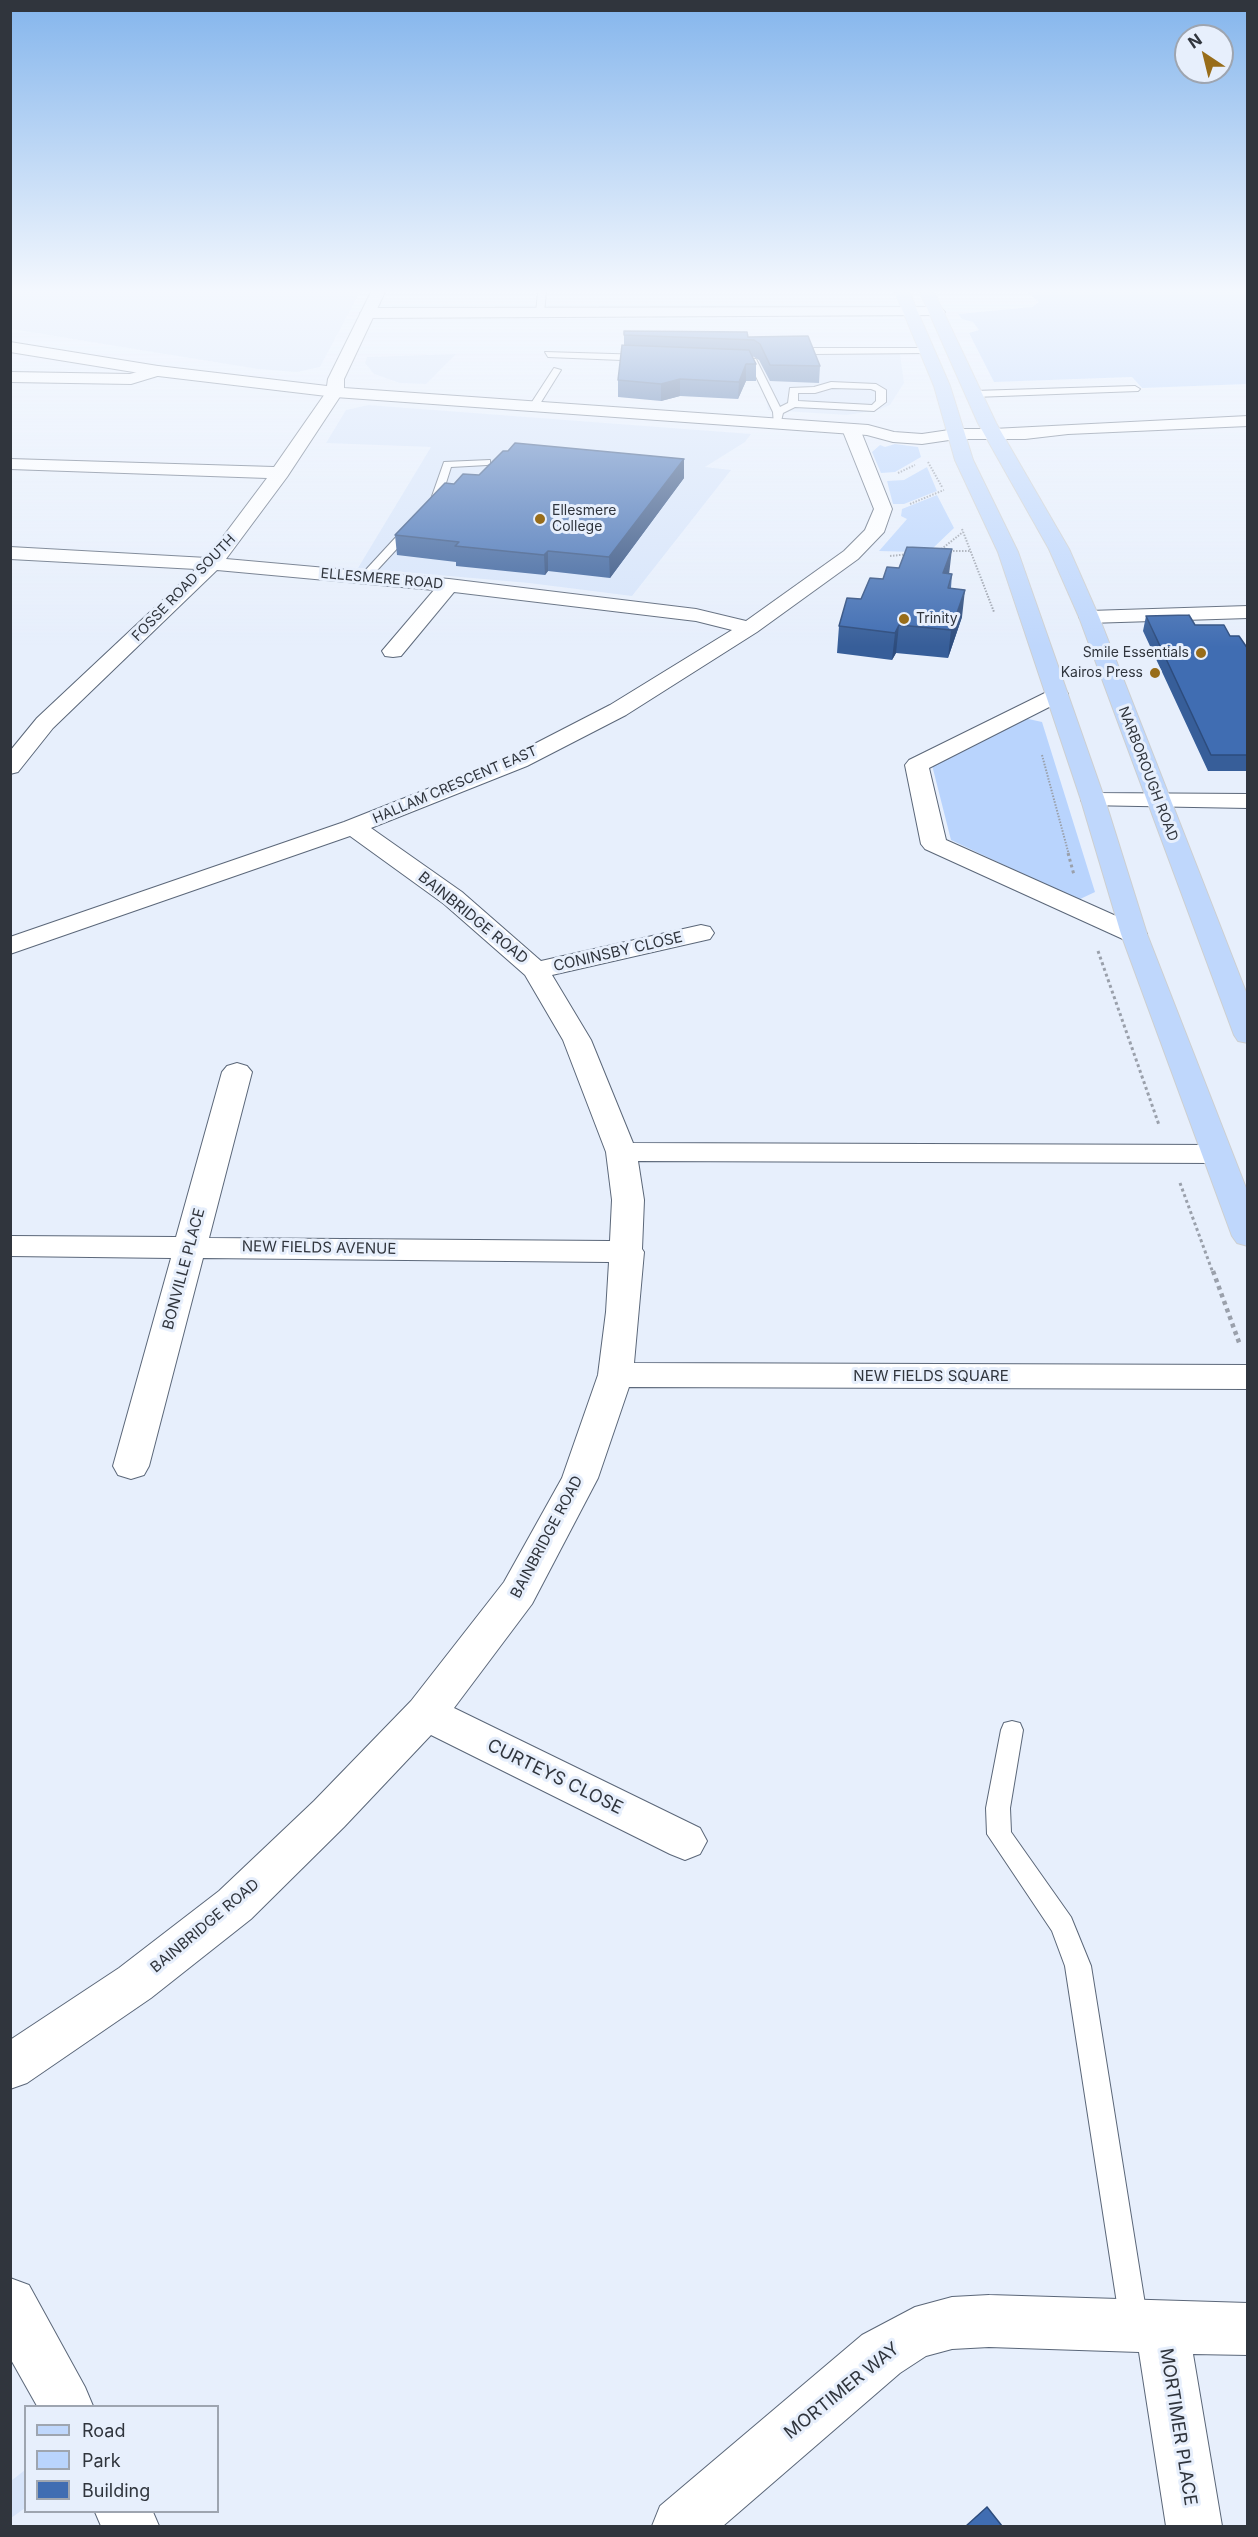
<!DOCTYPE html>
<style>
body{margin:0}
#map{position:relative;width:1258px;height:2537px;overflow:hidden;background:#e7effc;font-family:Inter,sans-serif}
canvas{display:block}
.frame{position:absolute;inset:0;border:12px solid #30353d;pointer-events:none}
.legend{position:absolute;left:24px;top:2405px;width:195px;height:108px;box-sizing:border-box;background:#e7effc;border:2px solid #9ea5b0;margin:0;padding:8px 10px;list-style:none;font-size:18px;color:#30353d}
.legend li{display:flex;align-items:center;gap:12px;height:30px}
.legend b{width:30px;border:2px solid #9ea5b0}
.north{position:absolute;left:1174px;top:24px;width:60px;height:60px;box-sizing:border-box;background:#e7effc;border:2px solid #9ea5b0;border-radius:50%;rotate:325deg;font-size:16px;font-weight:700;line-height:24px;text-align:center;color:#30353d}
.north::after{content:'';display:block;margin:auto;width:21px;height:27px;background:#986d1a;clip-path:polygon(50% 0,100% 100%,50% 72%,0 100%)}
</style>
<div id="map">
<canvas width="1258" height="2537"></canvas>
<div class="frame"></div>
<ul class="legend">
<li><b style="height:8px;background:#bfd7fc"></b>Road</li>
<li><b style="height:16px;background:#b9d4fd"></b>Park</li>
<li><b style="height:16px;background:#406db2"></b>Building</li>
</ul>
<div class="north">N</div>
</div>
<script>
const c = document.querySelector('canvas').getContext('2d');
c.lineJoin = 'round';
function paint(path, color) {
  c.fillStyle = color;
  c.fill(path, 'evenodd');
}
function toPath(rows) {
  const path = new Path2D();
  for (const r of rows) {
    path.moveTo(r[0], r[1]);
    for (let i = 2; i < r.length; i += 2) path.lineTo(r[i], r[i + 1]);
  }
  return path;
}
function trace(path, color, width, dash) {
  c.strokeStyle = color;
  c.lineWidth = width;
  c.lineCap = dash ? 'butt' : 'round';
  c.setLineDash(dash || []);
  c.stroke(path);
}
function write(font, color, halo, rows, align = 'center') {
  c.font = font + ' Inter,sans-serif';
  c.lineWidth = 6;
  c.setLineDash([]);
  c.textBaseline = 'middle';
  c.strokeStyle = halo;
  c.fillStyle = color;
  for (const [text, x, y, turn = 0] of rows) {
    c.save();
    c.translate(x, y);
    c.rotate((+turn || 0) * Math.PI / 180);
    c.textAlign = isNaN(turn) ? turn : align;
    if (halo) c.strokeText(text, 0, 0);
    c.fillText(text, 0, 0);
    c.restore();
  }
}
paint(toPath([
 [10,292,360,292,320,367,297,372,258,369,11,329],
 [757,347,899,347,904,383,890,405,878,410,847,415,768,410],
 [456,354,426,384,400,383,374,374,365,363,367,357],
 [368,405,751,434,745,442,705,467,731,470,632,596,529,583,358,568,431,447,326,443,346,410],
 [25,2470,25,2508,11,2518,11,2481]
]), '#d6e4fa');
paint(toPath([
 [1027,292,1247,292,1247,384,1142,388,1132,377,994,382,969,333,979,330,973,322,962,319,958,314,1032,307,1039,302],
 [895,444,918,447,921,457,895,472,881,473,872,452,880,445,885,447],
 [927,467,937,491,904,504,893,504,887,481,904,480],
 [937,495,954,528,932,549,914,552,879,551,907,519,901,516,902,509],
 [1024,718,1042,722,1095,892,1078,900,951,840,932,765]
]), '#b9d4fd');
const service = toPath([
 [538,292,546,292,544,313,540,315,536,313,538,292],
 [927,348,930,353,814,354,810,351,814,348,927,348],
 [545,352,646,355,650,358,646,361,548,357,545,352],
 [736,358,756,359,780,407,788,403,790,388,814,387,831,382,876,384,886,390,886,402,874,411,795,407,783,413,780,425,774,425,773,412,750,364,733,363,733,359,736,358],
 [832,388,871,389,876,391,876,401,872,405,798,401,798,393,815,393,832,388],
 [554,368,561,370,538,407,532,407,530,405,554,368],
 [1135,386,1140,389,1138,391,974,397,969,394,974,391,1135,386],
 [490,460,490,464,487,465,451,467,440,502,369,579,361,579,361,575,431,499,444,462,490,460],
 [1012,1721,1020,1723,1023,1730,1010,1808,1011,1832,1071,1917,1091,1966,1148,2323,1144,2333,1134,2337,1124,2333,1120,2323,1065,1966,1052,1931,987,1834,986,1808,1001,1730,1004,1723,1012,1721]
]);
const minor = toPath([
 [937,307,942,309,945,312,942,315,368,318,360,313,368,308,937,307],
 [158,366,164,368,166,371,164,374,131,384,10,382,10,372,130,374,158,366],
 [335,387,343,392,287,477,226,559,449,579,696,609,746,621,844,551,865,530,874,509,842,429,845,425,851,424,860,429,892,509,884,532,858,559,757,632,626,715,527,766,371,828,462,892,541,961,701,925,710,927,714,933,710,939,552,975,591,1040,633,1143,1216,1145,1227,1147,1231,1154,1227,1161,1216,1163,638,1161,644,1200,642,1249,644,1252,634,1363,1248,1365,1248,1389,629,1387,598,1478,532,1604,454,1708,700,1828,707,1841,700,1854,685,1860,670,1854,431,1735,344,1827,251,1919,151,1998,27,2083,10,2089,10,2040,119,1968,219,1891,314,1801,411,1701,504,1582,562,1478,598,1375,606,1312,609,1262,203,1258,149,1466,144,1475,131,1479,118,1475,113,1466,171,1258,10,1256,10,1236,176,1237,222,1072,227,1066,237,1063,247,1066,252,1072,209,1238,610,1241,612,1200,606,1152,563,1040,525,975,444,904,350,836,10,954,10,937,344,822,511,756,610,705,732,630,696,621,454,592,401,656,393,657,385,656,382,651,434,590,217,570,53,728,18,772,10,774,10,751,37,718,196,569,10,559,10,547,207,558,267,478,10,469,10,459,274,467,329,388,335,387],
 [1248,416,1248,426,1068,434,1025,439,993,439,984,434,993,429,1248,416],
 [1248,606,1248,618,1089,623,1082,621,1079,617,1082,613,1089,611,1248,606],
 [1057,687,1065,689,1068,694,1065,699,929,768,946,840,1143,928,1147,934,1143,940,1134,942,1125,940,925,849,921,844,905,765,909,760,1057,687],
 [1093,793,1248,794,1248,808,1084,805,1081,800,1084,795,1093,793],
 [10,2278,29,2285,85,2387,93,2406,37,2406,10,2358,10,2278],
 [989,2295,1248,2303,1248,2355,1193,2354,1222,2526,1166,2526,1139,2352,989,2347,952,2349,926,2356,900,2373,723,2526,652,2526,660,2506,862,2335,915,2307,952,2297,989,2295],
 [95,2512,153,2512,159,2526,101,2526,95,2512]
]);
const tertiary = toPath([
 [371,292,385,292,344,379,344,388,868,425,894,432,922,434,956,429,993,429,1002,434,993,439,956,439,922,444,893,442,867,435,335,397,158,376,10,352,10,342,158,366,327,386,328,379,371,292]
]);
const primary = toPath([
 [895,292,909,292,950,386,973,460,1018,552,1105,800,1147,934,1248,1193,1248,1246,1237,1243,1232,1236,1121,934,1081,800,998,552,955,460,934,386,895,292],
 [920,292,934,292,996,423,1069,549,1099,617,1248,997,1248,1043,1238,1041,1234,1035,1079,617,1049,549,978,423,920,292]
]);
trace(service, '#5b6779', 2);
trace(minor, '#5b6779', 2);
trace(tertiary, '#5b6779', 2);
trace(primary, '#cdcfd0', 2);
trace(toPath([
 [928,462,942,487],
 [898,473,915,465],
 [910,504,944,490],
 [962,529,994,612],
 [939,551,963,532],
 [947,551,970,551],
 [890,556,910,554],
 [1042,755,1069,855]
]), '#9aa0ab', 2, [1.5, 1.5]);
trace(toPath([
 [1068,853,1074,875],
 [1098,951,1159,1125],
 [1180,1183,1213,1273]
]), '#9aa0ab', 3, [3, 3]);
trace(toPath([
 [1213,1271,1240,1345]
]), '#9aa0ab', 4.5, [4, 4]);
paint(service, '#fff');
paint(minor, '#fff');
paint(tertiary, '#fff');
paint(primary, '#bfd7fc');
paint(toPath([
 [624,335,748,337,820,366,819,383,770,381,759,360,752,356,756,364,756,381,746,381,738,399,680,396,661,401,618,397,618,380,624,345],
 [684,478,610,578,548,571,545,575,456,566,456,562,397,555,395,535,454,484],
 [949,574,952,574,951,588,962,617,948,658,896,653,892,660,837,653,839,626,861,599,883,579],
 [1146,616,1195,625,1230,636,1248,649,1248,771,1208,771,1143,631]
]), '#375e99');
paint(toPath([
 [746,364,746,381,738,399,739,382],
 [680,379,680,396,661,401,661,384],
 [684,459,684,478,610,578,609,557],
 [952,549,949,575,943,573],
 [548,551,548,571,545,575,544,555],
 [965,590,962,617,948,658,951,630],
 [899,625,896,653,892,660,895,633]
]), '#2d4c7d');
const building = toPath([
 [624,331,747,332,748,337,808,336,820,366,770,365,760,344,754,340,624,335,624,331],
 [622,345,749,350,756,364,746,364,739,382,680,379,661,384,618,380,622,345],
 [515,443,684,459,609,557,548,551,544,555,455,546,459,542,395,535,445,483,454,484,463,474,479,475,503,451,508,451,515,443],
 [907,547,952,549,943,573,952,574,948,588,965,590,951,630,899,625,895,633,839,626,847,598,861,599,870,578,883,579,887,567,899,568,907,547],
 [1189,615,1195,625,1224,625,1230,636,1239,636,1248,649,1248,755,1211,755,1146,616,1189,615],
 [987,2507,1002,2526,966,2526,987,2507]
]);
paint(building, '#406db2');
trace(building, '#2d4c7d', 1.5);
const sky = c.createLinearGradient(0, 0, 0, 647);
sky.addColorStop(0, '#84b5ec');
sky.addColorStop(0.45, '#f4f8fe');
sky.addColorStop(1, '#f4f8fe00');
c.fillStyle = sky;
c.fillRect(0, 0, 1258, 647);
for (const [x, y, r, color] of [
 [540,519,6,"#986d1a"],
 [904,619,6,"#986d1a"],
 [1201,653,6,"#986d1a"],
 [1155,673,6,"#986d1a"]
]) {
  const dot = new Path2D();
  dot.arc(x, y, r, 0, 2 * Math.PI);
  c.fillStyle = color;
  c.fill(dot);
  trace(dot, '#e7effc', 2);
}
write('14px', '#30353d', '#e7effc', [
 ["Ellesmere",552,511],
 ["College",552,527],
 ["Trinity",916,619],
 ["Smile Essentials",1189,653,"right"],
 ["Kairos Press",1143,673,"right"]
], 'left');
write('14px', '#30353d', '#e7effc', [
 ["ELLESMERE ROAD",382,579,5],
 ["FOSSE ROAD SOUTH",184,588,-46],
 ["NARBOROUGH ROAD",1148,774,69],
 ["HALLAM CRESCENT EAST",455,785,-23]
]);
write('15px', '#30353d', '#e7effc', [
 ["BAINBRIDGE ROAD",473,918,39],
 ["CONINSBY CLOSE",618,952,-13],
 ["NEW FIELDS AVENUE",319,1248,1],
 ["BONVILLE PLACE",184,1269,-75],
 ["NEW FIELDS SQUARE",931,1376],
 ["BAINBRIDGE ROAD",547,1537,-62],
 ["BAINBRIDGE ROAD",205,1926,-40]
]);
write('18px', '#30353d', '#e7effc', [
 ["CURTEYS CLOSE",555,1777,26],
 ["MORTIMER WAY",842,2391,-39],
 ["MORTIMER PLACE",1178,2427,81]
]);
</script>
